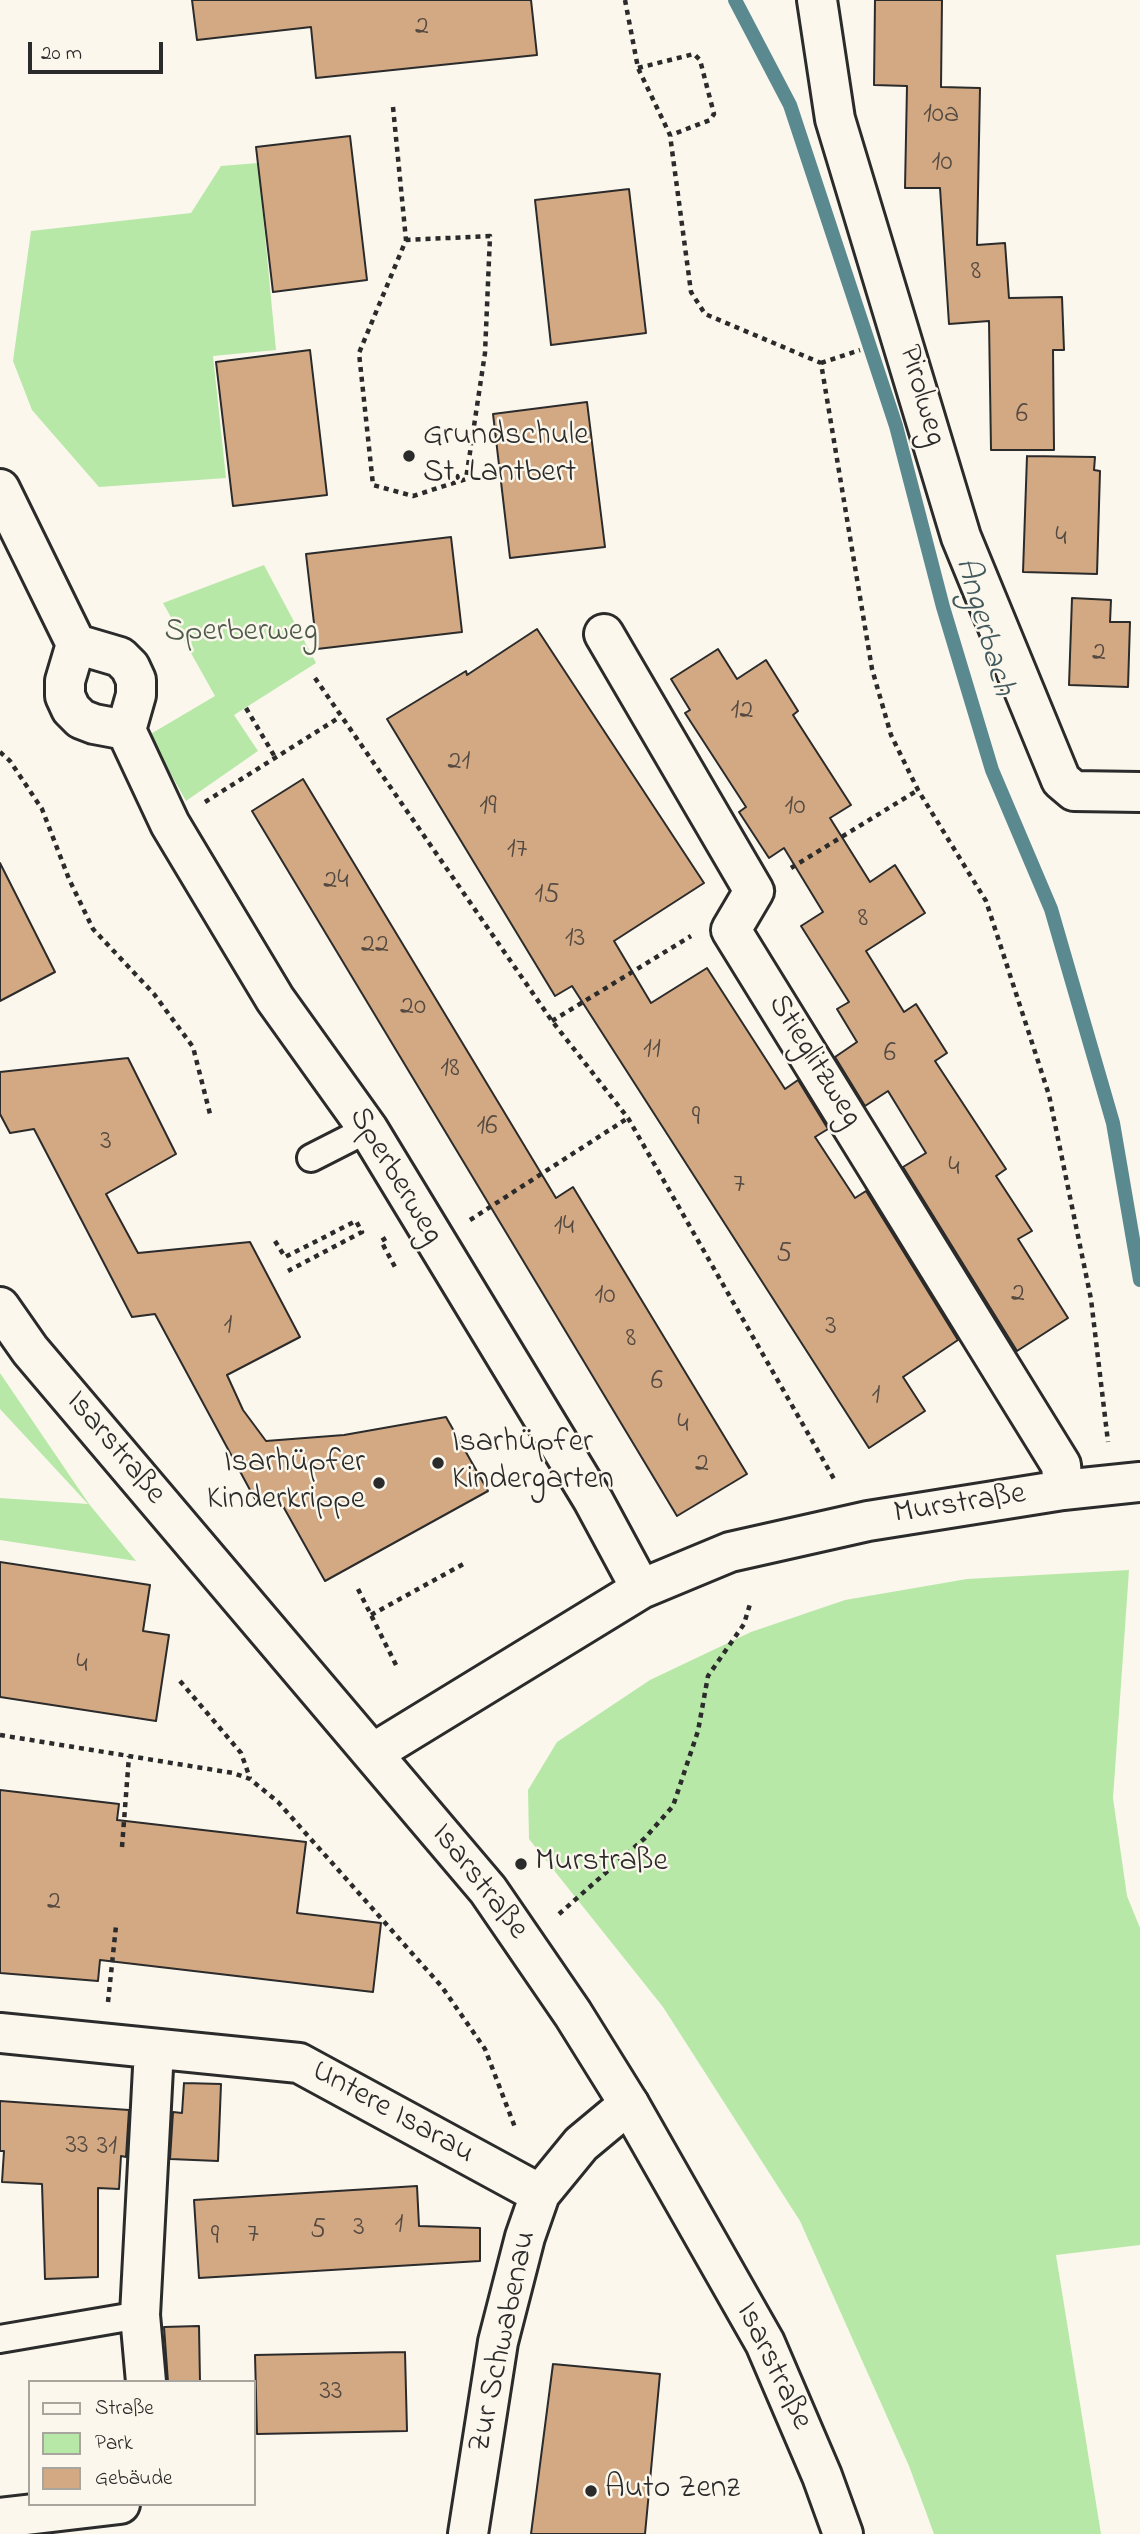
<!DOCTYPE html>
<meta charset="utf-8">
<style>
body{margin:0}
#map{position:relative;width:1140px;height:2534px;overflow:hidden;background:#fbf7ec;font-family:"Indie Flower",sans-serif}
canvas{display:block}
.legend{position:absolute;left:28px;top:2380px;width:228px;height:126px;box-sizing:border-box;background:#fbf7ec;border:2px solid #a8a59f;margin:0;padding:9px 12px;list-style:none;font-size:21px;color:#2b2b2b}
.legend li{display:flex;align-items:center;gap:14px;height:35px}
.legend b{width:35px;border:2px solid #a8a59f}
.scale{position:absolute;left:28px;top:42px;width:135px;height:32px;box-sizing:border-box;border:4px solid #2b2b2b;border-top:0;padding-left:9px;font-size:21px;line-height:24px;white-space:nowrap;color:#2b2b2b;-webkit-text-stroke:5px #fbf7ec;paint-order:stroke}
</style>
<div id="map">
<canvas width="1140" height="2534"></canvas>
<ul class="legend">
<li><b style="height:9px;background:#fbf7ec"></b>Straße</li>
<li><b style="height:19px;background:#b7e8a8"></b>Park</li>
<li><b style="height:19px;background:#d3a984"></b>Gebäude</li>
</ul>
<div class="scale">20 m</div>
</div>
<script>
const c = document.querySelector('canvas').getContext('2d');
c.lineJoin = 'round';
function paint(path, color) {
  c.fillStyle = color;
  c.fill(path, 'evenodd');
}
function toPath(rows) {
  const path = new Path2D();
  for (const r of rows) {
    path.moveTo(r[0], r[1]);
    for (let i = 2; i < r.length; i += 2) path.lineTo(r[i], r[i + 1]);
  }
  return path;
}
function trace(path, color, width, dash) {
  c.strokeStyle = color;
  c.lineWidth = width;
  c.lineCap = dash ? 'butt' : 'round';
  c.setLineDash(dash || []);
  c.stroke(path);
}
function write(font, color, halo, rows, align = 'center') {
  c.font = font + ' "Indie Flower",sans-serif';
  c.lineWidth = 5;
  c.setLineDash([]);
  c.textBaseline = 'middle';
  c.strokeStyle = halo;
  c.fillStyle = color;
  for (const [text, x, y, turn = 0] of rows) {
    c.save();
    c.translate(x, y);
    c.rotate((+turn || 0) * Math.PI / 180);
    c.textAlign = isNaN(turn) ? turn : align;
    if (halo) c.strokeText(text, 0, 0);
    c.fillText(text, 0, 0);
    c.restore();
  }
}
paint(toPath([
 [258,163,276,350,213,356,226,478,99,487,32,410,13,361,31,231,191,213,221,166],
 [264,565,316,663,234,715,258,751,186,801,149,735,215,696,163,603],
 [0,1373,89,1504,136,1561,0,1540,0,1498,88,1504,0,1409],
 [1129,1570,1113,1798,1127,1896,1140,1928,1140,2245,1056,2255,1101,2534,934,2534,909,2466,800,2221,663,2007,529,1839,528,1790,557,1742,650,1680,751,1632,845,1600,967,1579]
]), '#b7e8a8');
trace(toPath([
 [735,0,790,105,896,426,943,607,992,770,1051,909,1113,1123,1140,1280]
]), '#5a8a90', 14);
const building = toPath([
 [192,0,531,0,537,55,316,78,311,27,197,40,192,0],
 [875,0,942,0,941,87,980,88,977,245,1005,243,1009,298,1062,297,1064,350,1053,350,1054,450,991,450,989,321,949,324,940,188,905,188,907,86,874,85,875,0],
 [350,136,367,280,273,292,256,147,350,136],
 [629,189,646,333,551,345,535,200,629,189],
 [310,350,327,495,233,506,216,362,310,350],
 [587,402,605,547,510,558,493,414,587,402],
 [1027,456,1095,457,1094,470,1100,471,1097,574,1023,572,1027,456],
 [451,537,462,632,317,649,306,554,451,537],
 [1072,598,1111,600,1110,622,1130,622,1128,687,1069,685,1072,598],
 [537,629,704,883,614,941,651,1003,707,968,785,1089,798,1080,828,1129,815,1137,855,1198,866,1191,958,1340,903,1377,925,1411,869,1448,572,986,555,996,387,719,466,671,467,675,537,629],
 [718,649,737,679,766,660,798,711,793,715,851,805,830,818,870,882,895,865,925,913,866,951,904,1012,916,1004,947,1053,935,1061,1006,1169,996,1176,1032,1231,1018,1239,1068,1318,1017,1351,903,1167,926,1153,888,1091,865,1106,835,1057,857,1042,837,1009,849,1002,801,926,823,912,784,848,769,858,739,812,746,807,685,713,690,710,671,679,718,649],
 [303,779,556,1198,573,1187,747,1474,677,1516,252,811,303,779],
 [0,863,55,972,0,1001,0,863],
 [128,1058,176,1154,106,1194,138,1253,250,1242,300,1337,227,1375,243,1410,266,1441,344,1435,446,1417,488,1491,325,1581,279,1499,256,1501,155,1314,132,1317,34,1129,10,1133,0,1114,0,1072,128,1058],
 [0,1562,150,1585,143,1631,169,1635,156,1721,0,1697,0,1562],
 [0,1790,119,1804,117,1820,306,1842,297,1913,381,1923,373,1992,100,1960,98,1981,0,1973,0,1790],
 [184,2083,221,2084,218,2161,170,2159,173,2112,182,2113,184,2083],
 [0,2101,129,2110,126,2157,121,2156,119,2189,98,2188,98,2277,45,2279,42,2184,2,2182,4,2151,0,2151,0,2101],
 [417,2186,419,2226,480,2228,480,2261,199,2278,194,2200,417,2186],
 [199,2326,200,2382,168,2382,164,2327,199,2326],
 [405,2352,407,2431,257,2434,255,2355,405,2352],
 [553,2364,660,2374,645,2534,531,2534,553,2364]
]);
paint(building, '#d3a984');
trace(building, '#2b2b2b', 2);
const lane = toPath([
 [311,1158,368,1129],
 [0,2339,140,2315]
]);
const street = toPath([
 [817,0,835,119,961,537,1061,780,1074,791,1140,792],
 [0,489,76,644],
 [604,634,754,891,731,930,1061,1465,1063,1490],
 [76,644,120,657,130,667,136,680,136,695,126,730,94,724,81,719,71,709,65,696,65,681,76,644],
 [126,730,170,824,275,999,368,1129,593,1500,641,1589],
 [373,1753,641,1589,730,1552,868,1521,1063,1490,1140,1482],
 [0,2033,299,2063,540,2194],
 [146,2382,140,2315,154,2049],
 [0,2518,120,2504],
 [468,2534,498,2342,525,2237,540,2194,581,2144,629,2104]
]);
const secondary = toPath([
 [0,1307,30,1350,488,1890,573,2014,629,2104,765,2343,822,2476,843,2534]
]);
trace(lane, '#2b2b2b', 32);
trace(street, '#2b2b2b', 44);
trace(secondary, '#2b2b2b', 44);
trace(toPath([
 [625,0,638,68,670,135,691,292,705,314,821,363,872,669,891,735,918,790,986,901,1049,1095,1091,1299,1108,1442],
 [638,68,694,54,700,60,714,114,710,120,671,135],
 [393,107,406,240,359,353,373,485,413,496,466,479,485,353,490,236,406,240],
 [821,363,860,350],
 [315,678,552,1021,628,1118,834,1479],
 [246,708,275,757],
 [0,752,10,761,42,809,69,879,93,929,154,994,193,1047,210,1114],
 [205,802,340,717],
 [791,868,918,790],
 [552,1021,691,936],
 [470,1220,628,1118],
 [386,1238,381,1241,395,1267],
 [275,1241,285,1257,356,1221,362,1232,288,1271],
 [358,1589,397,1667],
 [371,1615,467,1562],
 [180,1681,241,1753,250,1778],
 [0,1735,233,1773,250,1779,278,1802,442,1987,485,2049,516,2130],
 [122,1847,129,1756],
 [559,1914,645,1838,673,1806,698,1731,708,1676,744,1624,750,1604],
 [108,2002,116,1926]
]), '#2b2b2b', 4.5, [5, 5]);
trace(lane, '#fbf7ec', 26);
trace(street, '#fbf7ec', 38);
trace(secondary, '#fbf7ec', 38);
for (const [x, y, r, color] of [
 [409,456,7,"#2b2b2b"],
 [438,1463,7,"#2b2b2b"],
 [379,1483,7,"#2b2b2b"],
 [521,1864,7,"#2b2b2b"],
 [591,2491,7,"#2b2b2b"]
]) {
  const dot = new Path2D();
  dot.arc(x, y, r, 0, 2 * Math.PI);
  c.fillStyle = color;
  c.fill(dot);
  trace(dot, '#fbf7ec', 2.5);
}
write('28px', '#554a41', null, [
 ["2",422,28],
 ["10a",941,116],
 ["10",942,164],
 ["8",976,273],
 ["6",1022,416],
 ["4",1061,539],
 ["2",1099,654],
 ["12",742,712],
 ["21",459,763],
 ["19",488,808],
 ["10",795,808],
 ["17",517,851],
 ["24",336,882],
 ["15",547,896],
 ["8",863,920],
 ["13",575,940],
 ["22",375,946],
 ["20",413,1008],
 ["11",652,1051],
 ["6",890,1055],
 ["18",450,1070],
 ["9",696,1119],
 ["16",487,1128],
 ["3",106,1143],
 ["4",954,1169],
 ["7",739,1186],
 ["14",564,1228],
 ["5",784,1255],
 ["2",1018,1295],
 ["10",605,1297],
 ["1",228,1327],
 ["3",831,1328],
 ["8",631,1340],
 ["6",657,1383],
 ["1",876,1397],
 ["4",683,1426],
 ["2",702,1465],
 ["4",82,1666],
 ["2",54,1903],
 ["33",77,2147],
 ["31",107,2148],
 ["1",399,2226],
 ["3",359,2229],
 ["5",318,2231],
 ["7",253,2236],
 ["9",215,2238],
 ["33",331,2393]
]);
write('32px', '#2b2b2b', '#fbf7ec', [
 ["Pirolweg",920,396,74],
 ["Stieglitzweg",813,1062,58],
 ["Sperberweg",394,1177,59],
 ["Isarstraße",114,1449,50],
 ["Murstraße",960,1506,-9],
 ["Isarstraße",478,1883,52],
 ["Untere Isarau",392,2114,29],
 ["Zur Schwabenau",505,2342,-78],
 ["Isarstraße",772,2367,64]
]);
write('32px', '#2b2b2b', '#fbf7ec', [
 ["Grundschule",423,438],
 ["St. Lantbert",423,475],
 ["Isarhüpfer",452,1445],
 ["Kindergarten",452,1482],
 ["Isarhüpfer",365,1465,"right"],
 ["Kinderkrippe",365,1502,"right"],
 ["Murstraße",535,1864],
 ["Auto Zenz",605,2491]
], 'left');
write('32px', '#4e5a4a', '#fbf7ec', [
 ["Sperberweg",241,634]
]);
write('italic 33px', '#425a5d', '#fbf7ec', [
 ["Angerbach",982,627,74]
]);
</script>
